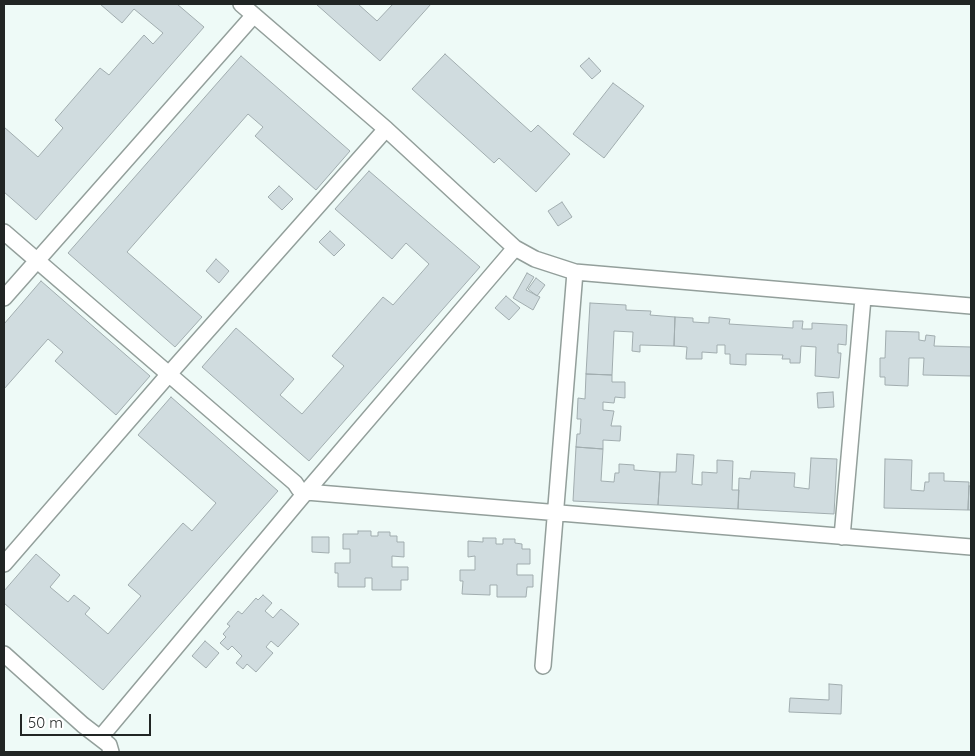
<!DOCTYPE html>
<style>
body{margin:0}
#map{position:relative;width:975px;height:756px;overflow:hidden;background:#eefaf7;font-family:Quicksand,sans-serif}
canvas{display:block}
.frame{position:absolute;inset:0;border:5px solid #212524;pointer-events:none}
.scale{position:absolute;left:20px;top:714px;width:131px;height:22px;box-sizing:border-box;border:2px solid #212524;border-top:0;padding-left:6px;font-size:15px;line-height:18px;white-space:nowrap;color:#212524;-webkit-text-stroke:4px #fff;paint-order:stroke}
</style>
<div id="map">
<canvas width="975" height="756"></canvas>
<div class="frame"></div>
<div class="scale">50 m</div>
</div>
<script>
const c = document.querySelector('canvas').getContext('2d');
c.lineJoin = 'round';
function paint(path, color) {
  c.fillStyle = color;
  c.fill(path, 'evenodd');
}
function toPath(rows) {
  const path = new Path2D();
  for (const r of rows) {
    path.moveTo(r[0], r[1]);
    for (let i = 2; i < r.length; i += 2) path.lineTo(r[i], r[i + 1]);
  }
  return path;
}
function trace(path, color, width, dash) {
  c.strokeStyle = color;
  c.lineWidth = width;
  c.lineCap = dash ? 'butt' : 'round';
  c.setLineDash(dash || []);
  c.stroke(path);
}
const building = toPath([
 [100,4,177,4,204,27,36,220,4,192,4,127,38,157,63,128,55,120,100,68,109,75,144,35,153,44,163,33,134,9,122,23,100,4],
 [316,4,358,4,377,21,393,4,431,4,380,61,316,4],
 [445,54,531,132,538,125,570,154,536,192,499,158,494,163,412,89,445,54],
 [241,56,350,151,316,190,255,136,263,127,248,114,127,252,202,317,175,347,68,253,241,56],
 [589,58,601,71,592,79,580,66,589,58],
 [613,83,644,106,604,158,573,134,613,83],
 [369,171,480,267,309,461,202,367,236,328,294,379,280,395,302,414,344,366,332,356,383,297,393,305,429,264,406,243,392,259,335,209,369,171],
 [279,186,293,199,282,210,268,197,279,186],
 [562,202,572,217,558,226,548,211,562,202],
 [330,231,345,245,334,256,319,242,330,231],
 [216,259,229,271,219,283,206,271,216,259],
 [527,273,534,277,526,290,540,297,533,310,513,298,527,273],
 [536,278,545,285,537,296,528,289,536,278],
 [41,281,150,376,116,415,55,361,63,352,48,339,4,389,4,324,41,281],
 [506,296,520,308,509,320,495,308,506,296],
 [590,303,626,305,626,310,651,311,650,315,675,317,674,346,640,345,640,352,632,351,633,332,614,331,612,375,586,374,590,303],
 [675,317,693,318,693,322,709,323,709,317,730,319,729,324,793,328,793,321,803,321,802,329,812,329,812,323,847,325,846,345,838,344,838,353,841,353,839,378,815,376,816,347,801,346,800,363,790,363,790,359,782,359,783,355,746,354,746,365,730,364,730,354,725,354,725,345,717,345,717,353,702,352,702,359,686,359,687,347,674,346,675,317],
 [886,331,919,332,919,340,925,341,926,335,935,336,934,346,971,347,971,376,923,375,924,358,909,358,908,386,885,385,885,377,880,377,880,358,885,358,886,331],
 [586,374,612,375,612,382,625,382,625,398,615,397,614,403,603,402,603,410,614,411,611,426,621,426,620,441,603,440,603,449,576,447,577,434,580,434,581,419,577,419,578,398,585,399,586,374],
 [833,392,834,407,818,408,817,393,833,392],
 [171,397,278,491,103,690,4,603,4,591,36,554,60,575,50,587,68,602,74,595,90,608,85,614,108,634,141,596,128,585,183,523,192,531,216,503,138,435,171,397],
 [576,447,603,449,601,481,614,482,615,473,619,473,619,464,634,465,634,470,660,472,658,505,573,501,576,447],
 [677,454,694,455,692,484,702,485,702,472,717,473,717,460,733,461,732,490,739,490,738,509,658,505,660,472,676,472,677,454],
 [811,458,837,459,834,514,738,509,739,478,750,479,751,471,795,473,794,487,809,489,811,458],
 [885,459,912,460,911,490,924,491,925,482,929,482,929,473,944,473,944,481,969,482,968,510,884,508,885,459],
 [969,486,971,486,971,510,968,510,969,486],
 [358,531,371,531,371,536,378,536,378,532,390,532,390,536,397,536,397,542,404,542,404,557,392,556,392,567,408,567,408,580,401,580,401,590,372,590,372,578,365,578,365,587,338,587,338,573,335,573,335,563,350,563,350,549,343,549,343,534,358,534,358,531],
 [312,537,329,537,329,553,312,552,312,537],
 [483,538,496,538,496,544,503,544,503,539,515,539,515,543,522,544,522,549,530,549,530,564,517,564,517,575,533,575,533,587,527,587,526,597,497,597,497,585,490,585,490,595,462,594,463,581,460,581,460,570,475,570,475,556,468,557,468,541,483,542,483,538],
 [263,595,272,603,265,611,273,618,281,609,299,624,278,647,271,641,266,647,273,653,256,672,247,664,243,669,236,663,242,656,232,646,228,650,220,643,226,637,223,634,230,626,227,624,238,611,242,614,256,598,258,600,263,595],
 [205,641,219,653,206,668,192,656,205,641],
 [829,684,842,685,841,714,789,712,790,698,829,700,829,684]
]);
paint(building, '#d0dcdf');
trace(building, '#a1adaf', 1);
const street = toPath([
 [241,4,386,129,515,248,535,259,575,272,971,306],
 [4,232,295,483,299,489,306,492,971,547],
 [4,298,254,15],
 [842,537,863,298],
 [4,564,169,374,386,129],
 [4,654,83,725,109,745,111,752],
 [543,666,575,272],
 [100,738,306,492,515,248]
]);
trace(street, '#939f9b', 18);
trace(street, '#fff', 15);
</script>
